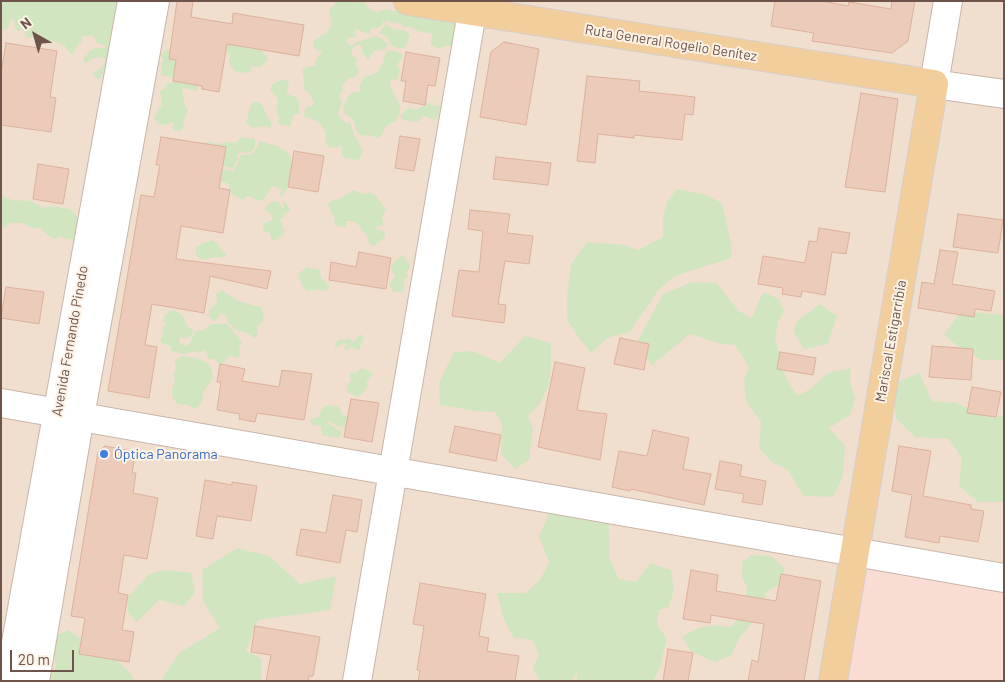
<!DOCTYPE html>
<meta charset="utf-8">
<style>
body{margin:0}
#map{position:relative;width:1005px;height:682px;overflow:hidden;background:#faeee0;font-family:Barlow,sans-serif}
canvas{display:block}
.frame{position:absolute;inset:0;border:2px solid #6e544a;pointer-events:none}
.north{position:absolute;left:10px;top:10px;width:50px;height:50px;-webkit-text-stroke:4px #fdf2e6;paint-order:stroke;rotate:322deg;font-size:14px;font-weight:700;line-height:20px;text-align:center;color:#6e544a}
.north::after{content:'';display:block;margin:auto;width:18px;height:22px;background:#6e544a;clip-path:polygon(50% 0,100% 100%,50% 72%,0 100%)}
.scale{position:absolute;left:10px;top:650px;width:64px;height:22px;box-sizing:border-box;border:2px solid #6e544a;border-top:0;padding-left:6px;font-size:15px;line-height:18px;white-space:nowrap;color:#6e544a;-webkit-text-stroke:4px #fdf2e6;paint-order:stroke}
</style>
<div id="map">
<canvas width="1005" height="682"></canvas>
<div class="frame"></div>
<div class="north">N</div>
<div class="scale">20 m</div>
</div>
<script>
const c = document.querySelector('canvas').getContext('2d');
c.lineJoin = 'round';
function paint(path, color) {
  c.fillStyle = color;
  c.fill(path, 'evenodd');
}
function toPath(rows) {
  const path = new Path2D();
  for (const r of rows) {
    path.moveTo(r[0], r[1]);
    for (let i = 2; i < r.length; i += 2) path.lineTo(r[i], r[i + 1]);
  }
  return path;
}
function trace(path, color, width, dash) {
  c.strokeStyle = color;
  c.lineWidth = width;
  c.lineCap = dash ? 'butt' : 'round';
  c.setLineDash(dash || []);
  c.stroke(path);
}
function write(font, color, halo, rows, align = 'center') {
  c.font = font + ' Barlow,sans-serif';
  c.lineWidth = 4;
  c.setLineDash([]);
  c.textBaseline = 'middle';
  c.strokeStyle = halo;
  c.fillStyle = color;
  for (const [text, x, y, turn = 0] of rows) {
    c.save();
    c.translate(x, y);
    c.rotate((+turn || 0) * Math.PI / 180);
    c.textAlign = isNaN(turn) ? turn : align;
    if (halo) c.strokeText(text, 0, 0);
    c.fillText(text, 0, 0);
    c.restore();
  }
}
paint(toPath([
 [1,1,132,1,1,681],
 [155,1,1004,1,1004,578,833,681,35,681]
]), '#f0dfcf');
paint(toPath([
 [855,552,1004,578,1004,681,833,681]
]), '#f9ddd5');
paint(toPath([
 [1,1,118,1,109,69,101,75,101,78,98,79,95,78,93,73,103,67,105,59,100,57,93,58,86,63,84,62,84,58,90,51,96,48,105,48,105,45,97,43,94,37,90,35,81,37,82,41,76,47,73,55,67,50,64,45,56,42,43,40,38,32,32,37,27,38,24,30,19,31,15,29,14,20,10,19,8,28,1,31],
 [337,1,349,1,354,3,362,1,371,10,378,12,386,9,393,11,406,11,441,21,457,20,455,46,443,46,440,49,434,47,430,44,433,34,417,31,411,27,405,27,399,23,393,24,389,21,383,22,379,28,372,28,369,33,362,32,357,28,355,32,357,38,350,37,348,38,346,42,351,46,357,42,376,36,384,40,388,45,383,51,374,50,368,60,362,52,361,45,355,45,351,53,353,57,357,58,355,64,359,70,356,76,348,79,342,85,343,90,339,95,342,102,338,113,341,120,348,124,350,122,355,137,363,150,360,159,356,160,342,157,342,148,341,146,336,148,328,147,325,141,326,132,321,125,312,118,304,117,305,108,312,106,314,102,309,93,304,89,304,81,302,71,306,67,315,66,316,59,321,54,322,52,317,51,313,45,314,41,317,38,327,33,332,25,329,10],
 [386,24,395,30,402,30,408,32,410,36,406,46,401,49,392,46,387,37,379,33],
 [226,40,261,48,262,52,268,58,267,61,260,68,252,66,250,72,239,73,234,70,229,63,230,54,223,50],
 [167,49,172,50,198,83,198,89,196,91,182,88,185,105,188,110,183,123,184,128,181,131,174,131,172,127,174,124,173,122,164,125,159,124,154,119,157,113,157,110,162,105,160,91,164,89,168,83,174,81,172,77,161,75,161,66,163,60,161,55],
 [390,50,401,53,403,57,397,65,400,69,398,78,395,80,391,79,390,83,395,97,400,104,400,113,396,121,387,125,381,136,377,138,370,135,365,136,359,134,356,130,353,119,344,113,343,106,348,97,353,92,360,92,360,85,364,77,373,75,378,71,383,63,386,52],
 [282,79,286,80,289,84,287,94,296,97,299,101,299,114,293,115,291,125,288,127,285,125,278,125,279,117,276,111,278,102,276,96,270,90,272,85],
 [255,101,262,104,267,116,272,123,271,127,269,128,265,126,253,128,246,123,251,104],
 [426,102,433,106,438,105,441,108,441,112,435,120,424,116,419,121,413,122,401,119,401,116,407,109,411,108,415,110,424,106],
 [240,137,255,139,255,148,251,152,247,153,241,152,237,154,238,160,232,169,222,165,202,144,209,142,220,144,225,142,234,143,238,141],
 [259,141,280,147,281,150,286,150,291,158,293,174,289,177,287,189,282,197,279,194,282,190,281,189,272,186,266,197,260,201,248,196,246,196,243,200,231,194,228,184,218,180,221,169,233,171,238,164,240,155,252,154,256,149],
 [677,189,706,195,722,203,732,247,731,258,675,276,659,289,630,331,607,338,591,353,577,335,567,319,567,296,571,264,587,242,625,245,638,250,663,237,663,217,667,201],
 [354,190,362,194,369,193,375,195,386,210,382,217,384,225,376,226,375,227,378,230,385,231,385,237,375,245,370,245,365,232,361,230,359,225,354,221,345,221,347,224,345,227,338,227,334,223,335,217,331,214,328,204,333,200,340,199],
 [1,194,6,198,13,200,31,201,42,208,51,206,70,209,83,222,75,240,66,239,61,236,55,239,46,234,42,229,29,227,22,223,10,223,5,228,1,228],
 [273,201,279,202,282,208,284,208,283,203,285,202,290,209,287,213,283,213,284,217,280,219,284,229,284,235,275,241,271,239,270,233,264,231,262,227,264,223,272,220,273,216,265,209,269,203],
 [212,240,219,245,222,251,227,255,226,257,214,257,206,260,200,259,196,254,195,250,197,246],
 [403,255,411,267,406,272,408,276,404,280,404,290,401,292,394,292,389,285,395,276,391,269,394,262],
 [307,267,320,270,321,278,329,286,328,290,322,291,319,289,307,291,302,286,298,274],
 [692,282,716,283,739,311,752,318,763,292,779,299,784,312,778,322,775,340,783,363,785,376,797,396,812,388,827,373,851,368,850,382,855,399,850,415,829,428,845,446,843,476,833,497,804,496,788,470,773,463,759,448,761,421,746,401,744,380,749,367,735,345,721,344,690,334,652,365,636,344,663,294],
 [222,290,237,300,255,306,260,306,264,316,262,322,257,326,258,335,255,338,245,332,237,331,229,323,225,314,221,313,215,321,209,317,209,310,217,303,216,294],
 [820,304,837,316,828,344,804,349,793,331,798,320],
 [174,310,182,315,188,327,192,329,193,332,190,337,186,339,180,337,179,340,181,344,188,346,196,331,204,330,211,324,227,324,242,342,239,350,240,356,238,358,230,355,223,364,220,365,214,359,208,359,207,353,204,350,198,353,194,351,185,354,171,351,171,346,163,344,160,341,164,332,163,328,166,325,163,321,164,317,170,311],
 [961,311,1004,315,1004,360,982,360,960,348,944,335],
 [360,334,364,337,359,350,351,347,347,350,344,349,346,344,344,343,335,349,335,345,338,340,350,339,353,343],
 [525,336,551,343,551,367,549,385,540,403,528,416,533,429,529,460,515,469,501,454,502,424,495,412,476,411,440,405,439,383,454,352,472,351,500,363],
 [182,356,197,358,209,364,211,368,213,377,211,381,203,392,203,399,200,405,195,409,186,404,184,405,177,404,172,397,172,388,175,382,173,374,176,367,174,361],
 [362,368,372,372,373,374,371,378,367,381,367,387,360,396,356,397,347,392,347,385,351,380,349,374,350,372,356,373],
 [919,372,932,401,956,403,994,418,1004,415,1004,502,978,502,959,486,962,459,949,439,915,437,896,418,892,385],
 [328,405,339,407,343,415,347,416,349,420,349,424,345,427,337,426,330,421,326,422,341,431,341,435,338,438,322,435,321,426,312,425,310,421,313,418,318,418,321,410],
 [549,513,577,513,609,518,610,560,619,579,636,582,650,563,671,570,674,589,669,607,659,610,657,625,667,639,660,667,653,681,576,681,578,671,571,681,540,681,533,668,539,654,532,640,514,638,504,620,497,593,525,593,540,580,549,562,539,537],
 [237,548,269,556,300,584,336,576,330,610,258,620,246,651,262,659,261,681,161,681,178,654,220,628,203,601,202,570],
 [751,555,771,556,785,569,780,584,768,591,764,598,770,601,739,638,731,656,715,662,692,652,682,637,698,628,713,625,731,627,742,614,747,588,742,577,742,562],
 [167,570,191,573,195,592,184,606,159,600,137,622,128,613,128,598,149,574],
 [68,630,86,642,105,649,127,670,135,681,53,681,50,677,56,667,52,638]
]), '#d2e5c1');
const building = toPath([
 [177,1,193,1,191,17,232,24,233,13,304,25,299,56,227,44,219,92,202,89,202,86,173,81,176,60,169,59,177,1],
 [775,1,822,1,848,6,849,2,891,9,892,1,915,1,908,41,892,53,812,41,814,33,771,26,775,1],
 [504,42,539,49,526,125,480,117,491,52,504,42],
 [6,43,57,51,50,97,56,98,51,132,1,125,1,73,6,43],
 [406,52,440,58,435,86,428,85,425,105,403,101,406,81,401,81,406,52],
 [587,76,640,81,639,91,695,97,693,115,685,114,682,140,634,135,634,138,598,134,595,163,577,161,587,76],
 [861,93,898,99,885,192,845,187,861,93],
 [400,136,420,139,414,171,395,168,400,136],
 [161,137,226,147,219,188,230,190,223,233,181,226,176,259,271,271,267,289,210,276,204,313,152,304,145,345,157,347,149,398,108,391,141,195,154,197,160,165,156,165,161,137],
 [294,151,324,156,318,192,288,187,294,151],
 [496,157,551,163,548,185,493,179,496,157],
 [38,164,69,169,63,204,33,199,38,164],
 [470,210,510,214,507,233,533,236,529,264,505,261,498,304,506,305,504,323,452,316,459,270,479,272,483,231,468,229,470,210],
 [958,214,1003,220,998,253,953,247,958,214],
 [819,228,850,233,846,254,832,252,825,295,802,291,801,297,782,294,783,288,758,284,763,256,805,263,809,241,817,242,819,228],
 [940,250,958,252,952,284,995,291,991,311,975,309,974,317,918,308,922,282,934,284,940,250],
 [359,252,391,258,386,289,329,280,331,262,356,267,359,252],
 [6,287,44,292,39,324,1,318,6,287],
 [620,338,649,344,644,370,614,364,620,338],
 [932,346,973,349,971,380,929,377,932,346],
 [780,352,816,358,813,375,777,369,780,352],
 [555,362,585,368,577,410,607,414,600,460,538,447,555,362],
 [220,364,245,369,242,381,279,387,282,370,312,374,304,420,257,413,255,422,239,419,240,414,217,410,221,382,217,382,220,364],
 [972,387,1001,392,996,417,967,413,972,387],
 [351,399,379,403,372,442,344,437,351,399],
 [455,426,501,435,496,461,449,452,455,426],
 [653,430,689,438,683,469,711,474,704,505,631,489,630,491,612,487,619,451,647,456,653,430],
 [105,446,136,452,132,473,136,473,133,493,158,498,147,559,124,555,118,593,128,595,122,630,134,632,129,662,79,654,85,618,71,616,98,452,105,446],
 [899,446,931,451,923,496,971,505,971,509,984,511,978,542,940,536,939,543,905,537,912,495,892,491,899,446],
 [720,461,742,465,740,476,766,481,762,505,742,502,744,494,715,489,720,461],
 [205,480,232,485,232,482,257,486,251,521,217,516,213,539,196,536,205,480],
 [333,495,362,500,357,532,346,530,340,563,296,555,301,529,326,533,333,495],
 [691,570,718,575,716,591,776,601,781,574,821,581,804,681,748,681,752,660,758,662,764,624,711,615,710,623,683,619,691,570],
 [420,583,486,594,479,636,489,638,487,651,519,656,515,681,418,681,420,671,417,670,424,626,413,624,420,583],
 [255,626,320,637,313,676,309,676,308,681,266,681,271,655,251,652,255,626],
 [668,649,693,653,688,681,663,681,668,649]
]);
paint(building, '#eccbba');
trace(building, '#deb19c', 1);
const minor = toPath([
 [948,1,934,84,1004,94],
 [1,403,1004,578],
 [9,681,132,1],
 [35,681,80,416,155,1],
 [357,681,474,1]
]);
const major = toPath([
 [408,1,934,84,833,681]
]);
trace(minor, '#c9b5a9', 30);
trace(major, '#d6cfcc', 30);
trace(minor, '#fff', 28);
trace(major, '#f3ce9d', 28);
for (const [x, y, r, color] of [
 [104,454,5,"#3f7fe0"]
]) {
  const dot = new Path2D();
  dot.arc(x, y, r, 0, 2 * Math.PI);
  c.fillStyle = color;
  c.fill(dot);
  trace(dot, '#fdf2e6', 2);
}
write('14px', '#6e544a', '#fdf2e6', [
 ["Ruta General Rogelio Benítez",671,43,9],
 ["Avenida Fernando Pinedo",70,341,-80],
 ["Mariscal Estigarribia",891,341,-80]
]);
write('14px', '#366cbe', '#fdf2e6', [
 ["Óptica Panorama",114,454]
], 'left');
</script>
